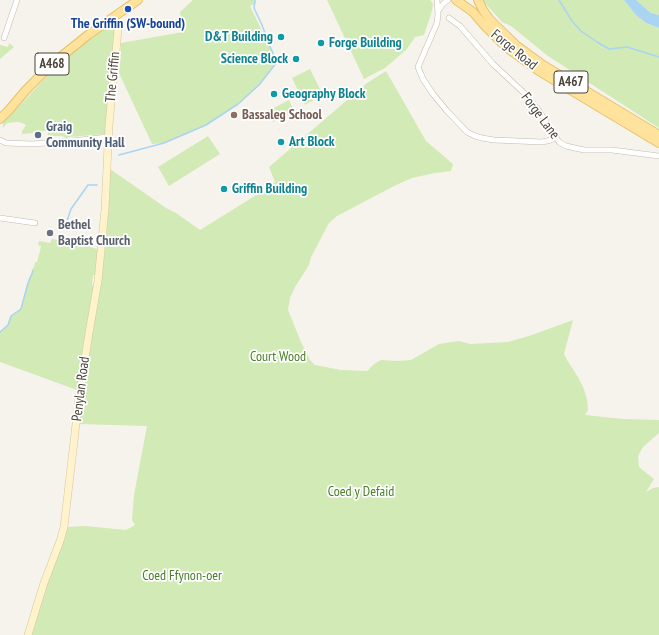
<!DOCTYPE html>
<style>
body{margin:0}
canvas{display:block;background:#f6f3ec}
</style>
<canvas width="659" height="635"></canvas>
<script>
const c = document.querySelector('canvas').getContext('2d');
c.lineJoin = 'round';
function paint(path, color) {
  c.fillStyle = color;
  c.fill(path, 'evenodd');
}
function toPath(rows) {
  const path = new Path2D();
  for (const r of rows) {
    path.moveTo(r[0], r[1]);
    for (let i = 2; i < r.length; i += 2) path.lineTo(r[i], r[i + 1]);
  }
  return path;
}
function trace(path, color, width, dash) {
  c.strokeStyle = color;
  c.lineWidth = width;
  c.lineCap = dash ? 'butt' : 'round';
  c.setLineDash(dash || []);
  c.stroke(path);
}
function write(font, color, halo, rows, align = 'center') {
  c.font = font + ' "PT Sans Narrow",sans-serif';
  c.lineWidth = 3.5;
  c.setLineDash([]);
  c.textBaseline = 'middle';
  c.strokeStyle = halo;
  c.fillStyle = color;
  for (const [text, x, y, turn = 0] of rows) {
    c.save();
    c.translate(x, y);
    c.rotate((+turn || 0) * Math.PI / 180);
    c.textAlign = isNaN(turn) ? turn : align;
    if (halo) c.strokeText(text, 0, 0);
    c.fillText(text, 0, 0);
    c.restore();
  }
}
paint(toPath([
 [193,0,255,0,256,3,250,6,277,62,259,85,238,104,206,125,164,143,152,144,119,73,121,43,183,32,180,12],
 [327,0,430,0,433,4,431,14,424,35,415,37,407,49,385,68,364,79],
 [484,0,624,0,636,15,646,23,659,28,659,128,548,56,511,26,502,22,485,3],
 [636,0,659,0,659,15,651,13],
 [107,28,112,28,114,30,115,34,105,134,69,137,68,139,62,136,48,136,48,131,33,131,33,133,22,134,22,131,26,125,22,123,18,122,7,123,3,128,3,123,55,68,80,46,99,31],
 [9,43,14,47,0,59,0,45,8,47],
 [310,69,323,95,305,105,292,78],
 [386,71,426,141,453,164,451,171,435,173,412,178,394,186,337,216,329,223,311,257,309,265,295,287,290,298,288,310,301,342,310,360,315,365,341,370,367,371,374,364,381,360,397,361,411,360,439,344,459,341,470,344,508,342,532,335,573,320,564,354,567,360,578,377,584,389,587,400,588,410,585,415,623,419,659,420,659,433,643,447,638,456,639,467,654,479,646,492,653,488,659,487,659,635,30,635,46,584,67,527,85,526,126,530,135,525,132,520,134,495,147,426,79,424,84,385,106,244,110,169,166,208,176,213,200,230,261,192,275,182,269,167,367,83],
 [289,100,294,111,273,122,268,111],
 [208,136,220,154,169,186,158,167],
 [52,239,60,240,65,239,100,250,97,275,93,275,92,285,94,286,77,390,0,362,0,332,8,325,11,316,21,309,28,283,33,271,31,271,34,267,35,262,37,262,40,251,41,246,38,245,39,241,50,243]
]), '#d2eab5');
paint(toPath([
 [624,0,636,0,651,13,659,15,659,28,646,23,636,15]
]), '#a9d4f2');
trace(toPath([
 [559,0,572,21,581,31,597,42,609,49,627,47,659,57],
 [119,155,164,143,206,125,238,104,259,85,277,62,269,44,262,25,254,8,255,0],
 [67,221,71,209,88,185,97,185],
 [0,332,8,325,11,316,21,309,28,283,33,271]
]), '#a9d4f2', 1.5);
const street = toPath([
 [437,0,438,14,437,23,418,67,423,79,433,94,447,111,467,132,475,136,482,138,494,140,542,142,551,140,556,136],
 [438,11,443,4,448,0],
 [449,18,460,26,493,64,524,93,539,111,559,142,566,146,584,150,612,150,659,156],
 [4,38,17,0],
 [0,140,6,143,32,144,72,141,108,137],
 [0,218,35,223]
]);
const secondary = toPath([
 [28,635,44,583,60,541,64,527,76,424,79,398,89,333,98,281,105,209,109,125,118,30,117,25,112,18]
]);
const primary = toPath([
 [456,0,473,12,484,25,506,47,539,71,659,143],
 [478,0,483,10,490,20,517,46,543,65,659,135],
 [0,119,9,110,26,90,53,63,88,35,138,0]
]);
trace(street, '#c2bbae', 6);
trace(secondary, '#d6c79b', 8);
trace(primary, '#e6c16a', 10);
trace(street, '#fff', 5);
trace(secondary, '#fff3cd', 7);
trace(primary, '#ffe39c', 8);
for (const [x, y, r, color] of [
 [128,9,4,"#1a4fb4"],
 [281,37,4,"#0f9aa8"],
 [321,43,4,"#0f9aa8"],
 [296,59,4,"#0f9aa8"],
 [274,94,4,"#0f9aa8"],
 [234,115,4,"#8d6e63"],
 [38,135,4,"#5c6f8a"],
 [281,142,4,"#0f9aa8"],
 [224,189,4,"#0f9aa8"],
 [50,233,4,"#6b7280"]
]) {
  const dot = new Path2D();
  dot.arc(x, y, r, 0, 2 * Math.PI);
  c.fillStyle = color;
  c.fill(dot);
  trace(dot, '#fff', 1.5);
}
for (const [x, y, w] of [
 [52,64,34],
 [571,82,34]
]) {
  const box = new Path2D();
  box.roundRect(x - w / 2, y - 11, w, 22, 3);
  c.fillStyle = '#fff';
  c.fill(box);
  trace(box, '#4b4439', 1);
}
write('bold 13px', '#4b4439', null, [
 ["A468",52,64],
 ["A467",571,82]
]);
write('bold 14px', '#164399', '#fff', [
 ["The Griffin (SW-bound)",128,24]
]);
write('bold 14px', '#0d838f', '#fff', [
 ["D&T Building",273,37,"right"],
 ["Forge Building",329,43],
 ["Science Block",288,59,"right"],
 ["Geography Block",282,94],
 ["Art Block",289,142],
 ["Griffin Building",232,189]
], 'left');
write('14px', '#4b4439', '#fff', [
 ["Forge Road",514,50,39],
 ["The Griffin",113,77,-85],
 ["Forge Lane",540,116,53],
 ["Penylan Road",81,389,-83]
]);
write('bold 14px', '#785e54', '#fff', [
 ["Bassaleg School",242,115]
], 'left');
write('bold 14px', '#4e5e75', '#fff', [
 ["Graig",46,127],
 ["Community Hall",46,143]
], 'left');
write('bold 14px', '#5b616d', '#fff', [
 ["Bethel",58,225],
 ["Baptist Church",58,241]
], 'left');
write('14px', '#4a7f2a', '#fff', [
 ["Court Wood",278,357],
 ["Coed y Defaid",361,492],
 ["Coed Ffynon-oer",182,576]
]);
</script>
